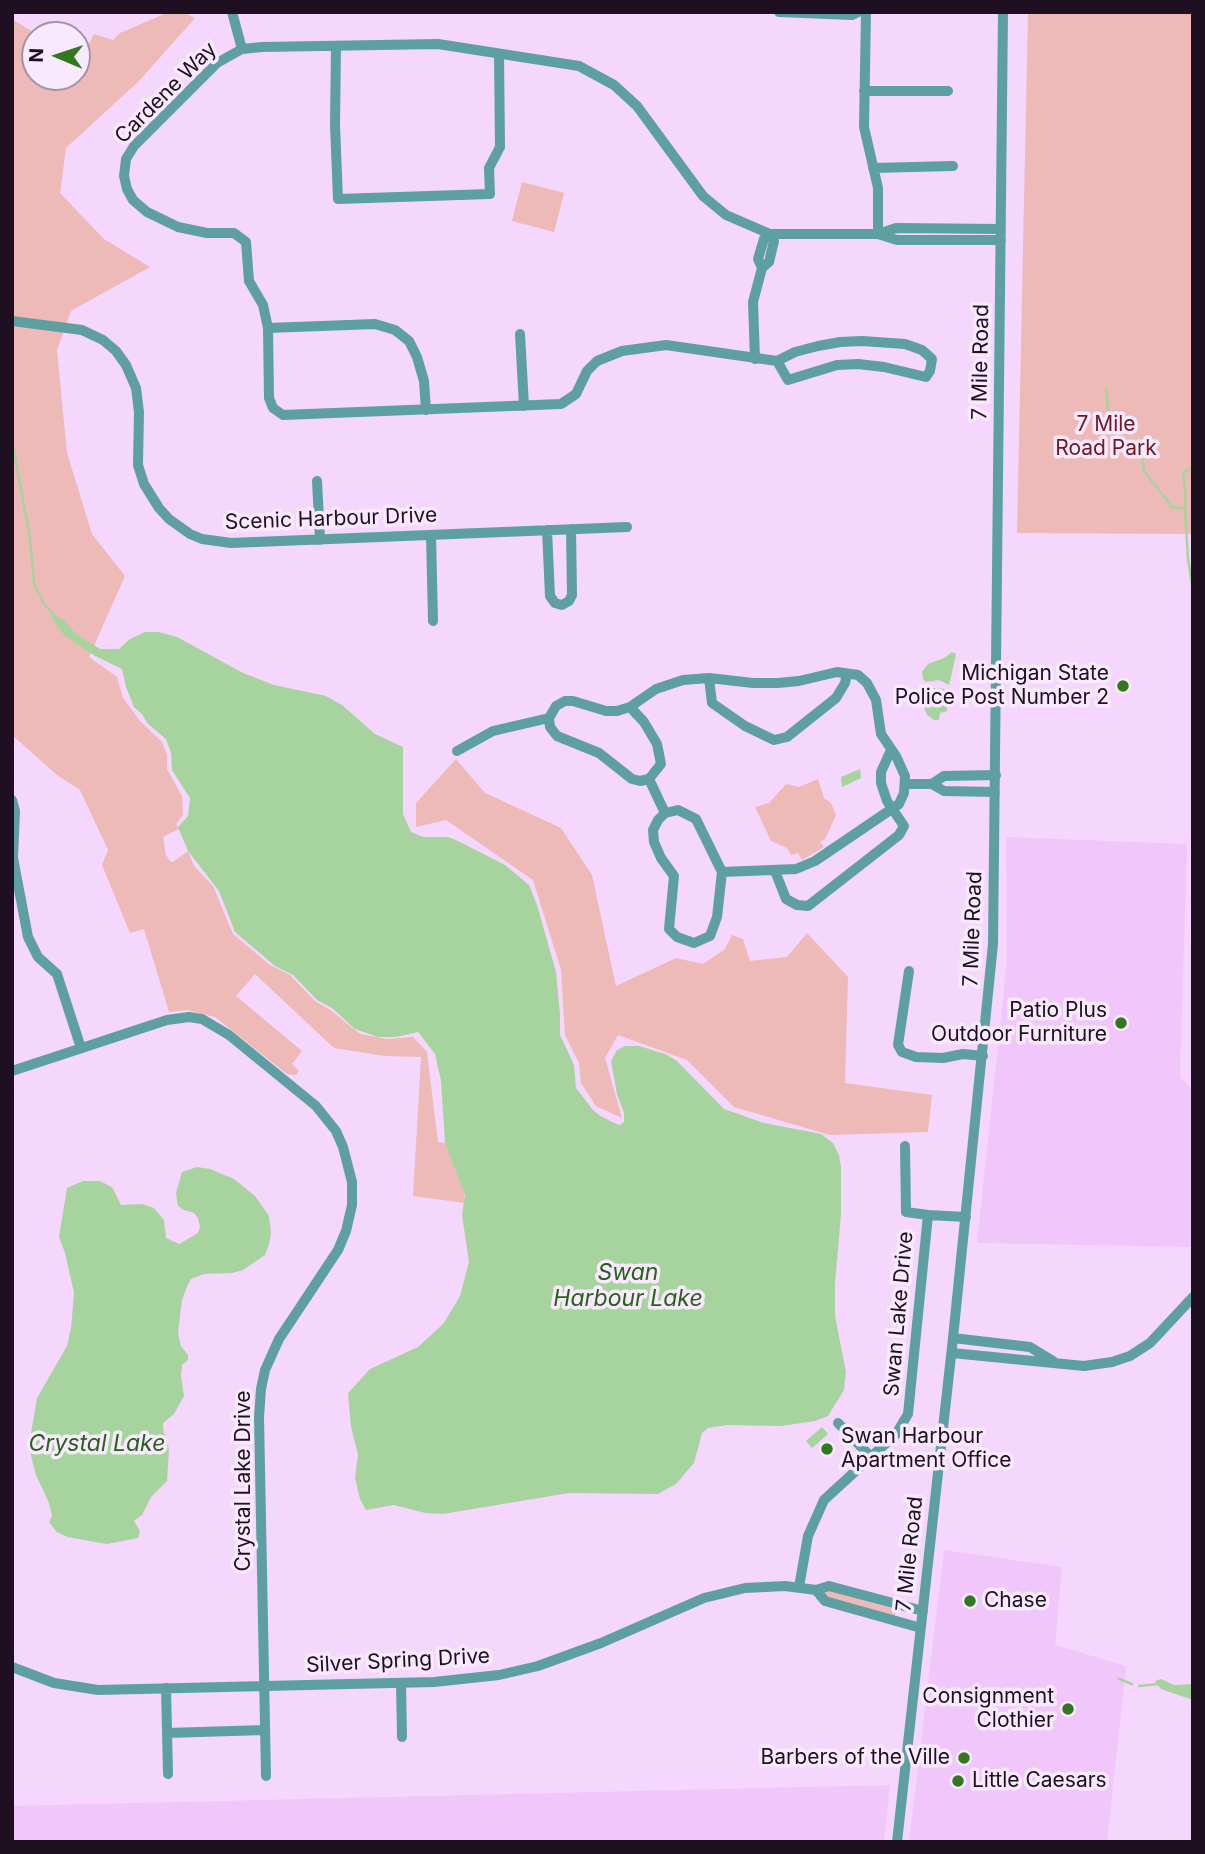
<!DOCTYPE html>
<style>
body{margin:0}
#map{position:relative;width:1205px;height:1854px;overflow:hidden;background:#f5d6fc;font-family:Inter,sans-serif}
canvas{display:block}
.frame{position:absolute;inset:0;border:14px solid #1e1021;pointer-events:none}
.north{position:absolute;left:21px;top:21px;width:70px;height:70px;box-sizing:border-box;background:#f9e9fd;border:2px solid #a192a5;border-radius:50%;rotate:272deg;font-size:19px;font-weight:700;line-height:28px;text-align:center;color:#1e1021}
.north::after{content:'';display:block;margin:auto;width:24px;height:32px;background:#30791f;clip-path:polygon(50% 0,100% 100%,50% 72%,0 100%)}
</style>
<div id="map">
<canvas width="1205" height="1854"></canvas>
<div class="frame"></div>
<div class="north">N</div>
</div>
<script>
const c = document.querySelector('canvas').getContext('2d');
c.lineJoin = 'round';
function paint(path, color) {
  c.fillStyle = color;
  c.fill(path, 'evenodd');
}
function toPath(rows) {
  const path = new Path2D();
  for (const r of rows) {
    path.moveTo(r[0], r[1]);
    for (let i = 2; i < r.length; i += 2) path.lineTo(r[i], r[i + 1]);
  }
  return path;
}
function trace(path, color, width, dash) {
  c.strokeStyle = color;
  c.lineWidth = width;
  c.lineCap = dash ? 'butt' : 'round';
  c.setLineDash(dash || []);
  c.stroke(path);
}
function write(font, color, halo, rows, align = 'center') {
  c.font = font + ' Inter,sans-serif';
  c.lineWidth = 7;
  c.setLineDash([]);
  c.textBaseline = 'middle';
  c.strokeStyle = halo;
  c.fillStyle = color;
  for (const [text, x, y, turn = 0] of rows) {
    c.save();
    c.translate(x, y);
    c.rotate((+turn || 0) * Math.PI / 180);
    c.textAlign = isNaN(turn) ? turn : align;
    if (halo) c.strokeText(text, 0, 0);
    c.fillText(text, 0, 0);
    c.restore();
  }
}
paint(toPath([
 [1006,837,1187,844,1180,1077,1193,1090,1193,1247,977,1243,1007,961],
 [944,1550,1062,1567,1055,1645,1126,1666,1107,1842,909,1842],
 [890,1785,884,1842,12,1842,12,1806]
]), '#f1c6fb');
paint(toPath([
 [169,12,183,12,195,18,139,81,66,148,60,193,104,239,150,267,71,311,57,350,67,453,92,534,125,576,89,657,117,677,123,698,140,721,162,742,167,755,167,769,182,796,183,815,176,824,179,829,163,837,166,855,170,861,173,862,188,851,194,866,213,886,233,934,270,965,290,975,316,1002,329,1009,360,1034,387,1039,413,1037,427,1052,438,1142,445,1143,463,1186,465,1203,413,1196,421,1057,385,1056,334,1048,255,974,236,996,302,1051,292,1064,299,1071,296,1075,287,1074,215,1017,187,1010,169,1012,144,929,130,933,102,865,108,850,80,790,57,775,12,735,12,19,38,35,35,35,35,77,77,77,77,47,81,48,89,44,94,34,113,40,120,33],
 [1028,12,1193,12,1193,534,1017,533],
 [522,182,564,193,554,232,512,221],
 [456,759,485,793,561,828,592,875,616,986,676,958,703,964,725,949,732,935,743,939,750,961,787,957,807,933,848,977,845,1083,932,1095,928,1132,830,1135,734,1107,687,1060,618,1035,605,1058,622,1118,596,1106,581,1083,579,1063,565,1035,561,970,533,880,446,820,416,827,416,803],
 [818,779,824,798,831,803,836,815,825,839,820,842,824,847,802,860,798,853,791,855,787,848,771,841,755,807,769,803,786,784,799,787],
 [829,1590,894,1609,896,1614,894,1616,827,1597,825,1593]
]), '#edbab8');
paint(toPath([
 [54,615,64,620,76,634,100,649,119,649,130,639,145,632,159,632,177,637,243,673,274,685,326,696,342,705,375,734,403,747,403,814,411,832,423,837,448,837,458,841,505,865,529,885,537,905,556,972,560,1015,560,1035,574,1065,576,1088,593,1110,599,1115,612,1122,620,1125,624,1122,624,1113,617,1094,611,1061,617,1050,625,1046,639,1046,665,1054,677,1061,724,1109,764,1123,821,1134,833,1143,839,1155,841,1167,841,1214,835,1284,835,1316,846,1372,844,1390,828,1416,815,1421,781,1426,727,1425,708,1428,702,1433,694,1463,676,1484,658,1494,569,1493,443,1514,425,1513,394,1505,366,1510,360,1499,355,1478,358,1454,351,1427,348,1393,370,1369,418,1347,444,1323,460,1296,469,1262,462,1215,465,1195,445,1143,441,1081,435,1054,418,1032,396,1037,378,1037,355,1029,332,1008,317,1000,293,975,275,966,235,932,219,891,188,851,178,827,188,816,190,798,172,770,171,753,166,739,148,724,142,714,134,707,126,687,122,669,95,656,64,635,51,617],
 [952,652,956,654,955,659,949,685,939,680,926,682,923,679,922,672,928,664,944,658],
 [934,688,945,689,948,693,947,711,940,713,939,720,934,720,927,715,919,695,925,690],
 [860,769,861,778,842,787,841,777],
 [197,1167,210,1169,234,1179,255,1196,269,1216,271,1233,269,1244,265,1255,243,1270,232,1273,204,1274,191,1279,188,1284,182,1300,178,1333,181,1346,188,1355,188,1360,182,1365,181,1376,184,1396,174,1414,163,1423,163,1429,169,1449,167,1481,151,1497,142,1515,134,1521,140,1531,138,1538,107,1544,67,1537,57,1532,49,1522,52,1516,49,1503,36,1475,31,1456,30,1439,37,1398,67,1346,71,1328,74,1293,65,1253,59,1237,67,1188,83,1181,100,1181,112,1187,121,1205,142,1204,154,1208,164,1220,166,1238,179,1244,198,1233,200,1227,198,1218,194,1213,184,1210,178,1206,176,1193,182,1172],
 [822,1427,828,1434,812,1448,806,1441],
 [1161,1679,1174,1685,1193,1684,1193,1700,1161,1689,1155,1681]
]), '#a7d49e');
trace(toPath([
 [1106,388,1108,408,1115,427,1112,433,1125,449,1141,451,1144,471,1172,507,1185,509,1188,559,1193,590],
 [12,441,30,538,34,583,44,604,54,615],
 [1185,509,1185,488,1183,473,1193,467],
 [1119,1679,1132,1684],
 [1139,1686,1159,1684]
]), '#a7d49e', 2.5);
trace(toPath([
 [232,12,242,49],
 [779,12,852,15,858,12],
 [866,12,864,127,878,188,878,234],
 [336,46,335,125,338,199,490,194,489,168,500,147,499,54],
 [864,91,948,91],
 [873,168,953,166],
 [878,234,897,240,1001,240],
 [12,321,82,330,103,340,116,351,126,365,136,388,139,412,138,465,144,484,159,508,169,519,190,534,202,539,231,543,627,527],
 [268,328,375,324,395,330,409,341,417,357,424,381,426,410],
 [520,334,524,406],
 [755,359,753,302,762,268,769,262,774,241,770,234,764,239,758,259,762,268],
 [777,361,788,380,837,365,858,364,884,367,926,377,930,371,932,359,922,350,905,344,862,341,840,342,818,346,795,352,777,361,666,345,622,351,597,361,587,371,576,394,561,404,283,415,273,408,269,398,268,328,263,305,249,281,246,242,234,233,207,233,178,227,147,212,133,200,127,189,124,176,126,159,134,146,217,63,242,49,262,47,438,44,579,66,614,85,637,106,703,196,726,215,770,234,878,234,896,228,1001,229],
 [317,481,320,540],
 [547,530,550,596,555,603,562,605,569,601,572,595,571,529],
 [431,535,433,621],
 [709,678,712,703,745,726,774,740,787,737,836,698,845,683,847,674],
 [630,707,644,722,657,744,661,764,649,779],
 [549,718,556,706,565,701,573,701,606,711,617,711,630,707,656,689,683,680,709,678,753,683,778,683,799,681,837,672,858,675,867,683,876,700,881,734,896,756,905,776,904,793,899,804,815,861,796,869,722,872],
 [549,718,550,727,557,736,599,753,632,779,640,781,649,779],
 [457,751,493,731,549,718],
 [649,779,665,813,658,820,653,830,654,842,661,858,674,876,669,929,677,937,694,943,710,936,717,917,722,872],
 [906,784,932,784,944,791,995,792],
 [932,784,944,776,996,775],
 [12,800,15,811,13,858,28,937,38,957,57,974,81,1048],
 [665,813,678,810,696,819,722,872],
 [775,871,786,899,797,905,808,906,899,835,904,826,887,801,881,783,881,772,891,750],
 [909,971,898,1045,902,1052,916,1057,943,1058,963,1054,983,1056],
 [12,1071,167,1020,189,1017,202,1019,229,1035,316,1106,336,1131,343,1147,352,1182,352,1205,346,1231,338,1250,279,1339,265,1370,261,1389,259,1417,266,1776],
 [905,1146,906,1212,928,1215],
 [953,1338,1030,1347,1053,1361],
 [952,1353,1084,1366,1112,1362,1130,1356,1150,1343,1193,1297],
 [838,1423,871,1457],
 [799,1587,808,1536,824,1500,896,1434,908,1414,928,1215,966,1217],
 [816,1590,825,1601,921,1628],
 [12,1667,54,1683,98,1690,434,1682,499,1675,538,1666,601,1643,704,1598,745,1588,785,1586,816,1590,829,1586,923,1611],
 [401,1683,402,1737],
 [166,1688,168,1774],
 [167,1733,265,1730],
 [897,1842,953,1338,993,944,1003,12]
]), '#5e9fa2', 10);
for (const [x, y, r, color] of [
 [1123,686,7,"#30791f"],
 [1121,1023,7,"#30791f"],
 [827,1449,7,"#30791f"],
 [970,1601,7,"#30791f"],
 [1068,1709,7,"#30791f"],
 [964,1758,7,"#30791f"],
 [958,1781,7,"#30791f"]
]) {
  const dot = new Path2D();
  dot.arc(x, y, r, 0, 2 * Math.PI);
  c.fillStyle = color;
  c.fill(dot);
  trace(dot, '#f9e9fd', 2.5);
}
write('21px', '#1e1021', '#f9e9fd', [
 ["Cardene Way",166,93,-45],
 ["7 Mile Road",981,362,-89],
 ["Scenic Harbour Drive",331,519,-2],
 ["7 Mile Road",973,929,-88],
 ["Swan Lake Drive",899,1314,-85],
 ["Crystal Lake Drive",244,1481,-90],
 ["7 Mile Road",910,1554,-84],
 ["Silver Spring Drive",398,1661,-3]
]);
write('21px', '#6e1a22', '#f9e9fd', [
 ["7 Mile",1106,425],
 ["Road Park",1106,449]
]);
write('21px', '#1e1021', '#f9e9fd', [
 ["Michigan State",1109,674],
 ["Police Post Number 2",1109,698],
 ["Patio Plus",1107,1011],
 ["Outdoor Furniture",1107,1035],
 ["Swan Harbour",841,1437,"left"],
 ["Apartment Office",841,1461,"left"],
 ["Chase",984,1601,"left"],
 ["Consignment",1054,1697],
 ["Clothier",1054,1721],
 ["Barbers of the Ville",950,1758],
 ["Little Caesars",972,1781,"left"]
], 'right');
write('italic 23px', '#28611c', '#f9e9fd', [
 ["Swan",628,1273],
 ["Harbour Lake",628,1299],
 ["Crystal Lake",97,1444]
]);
</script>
